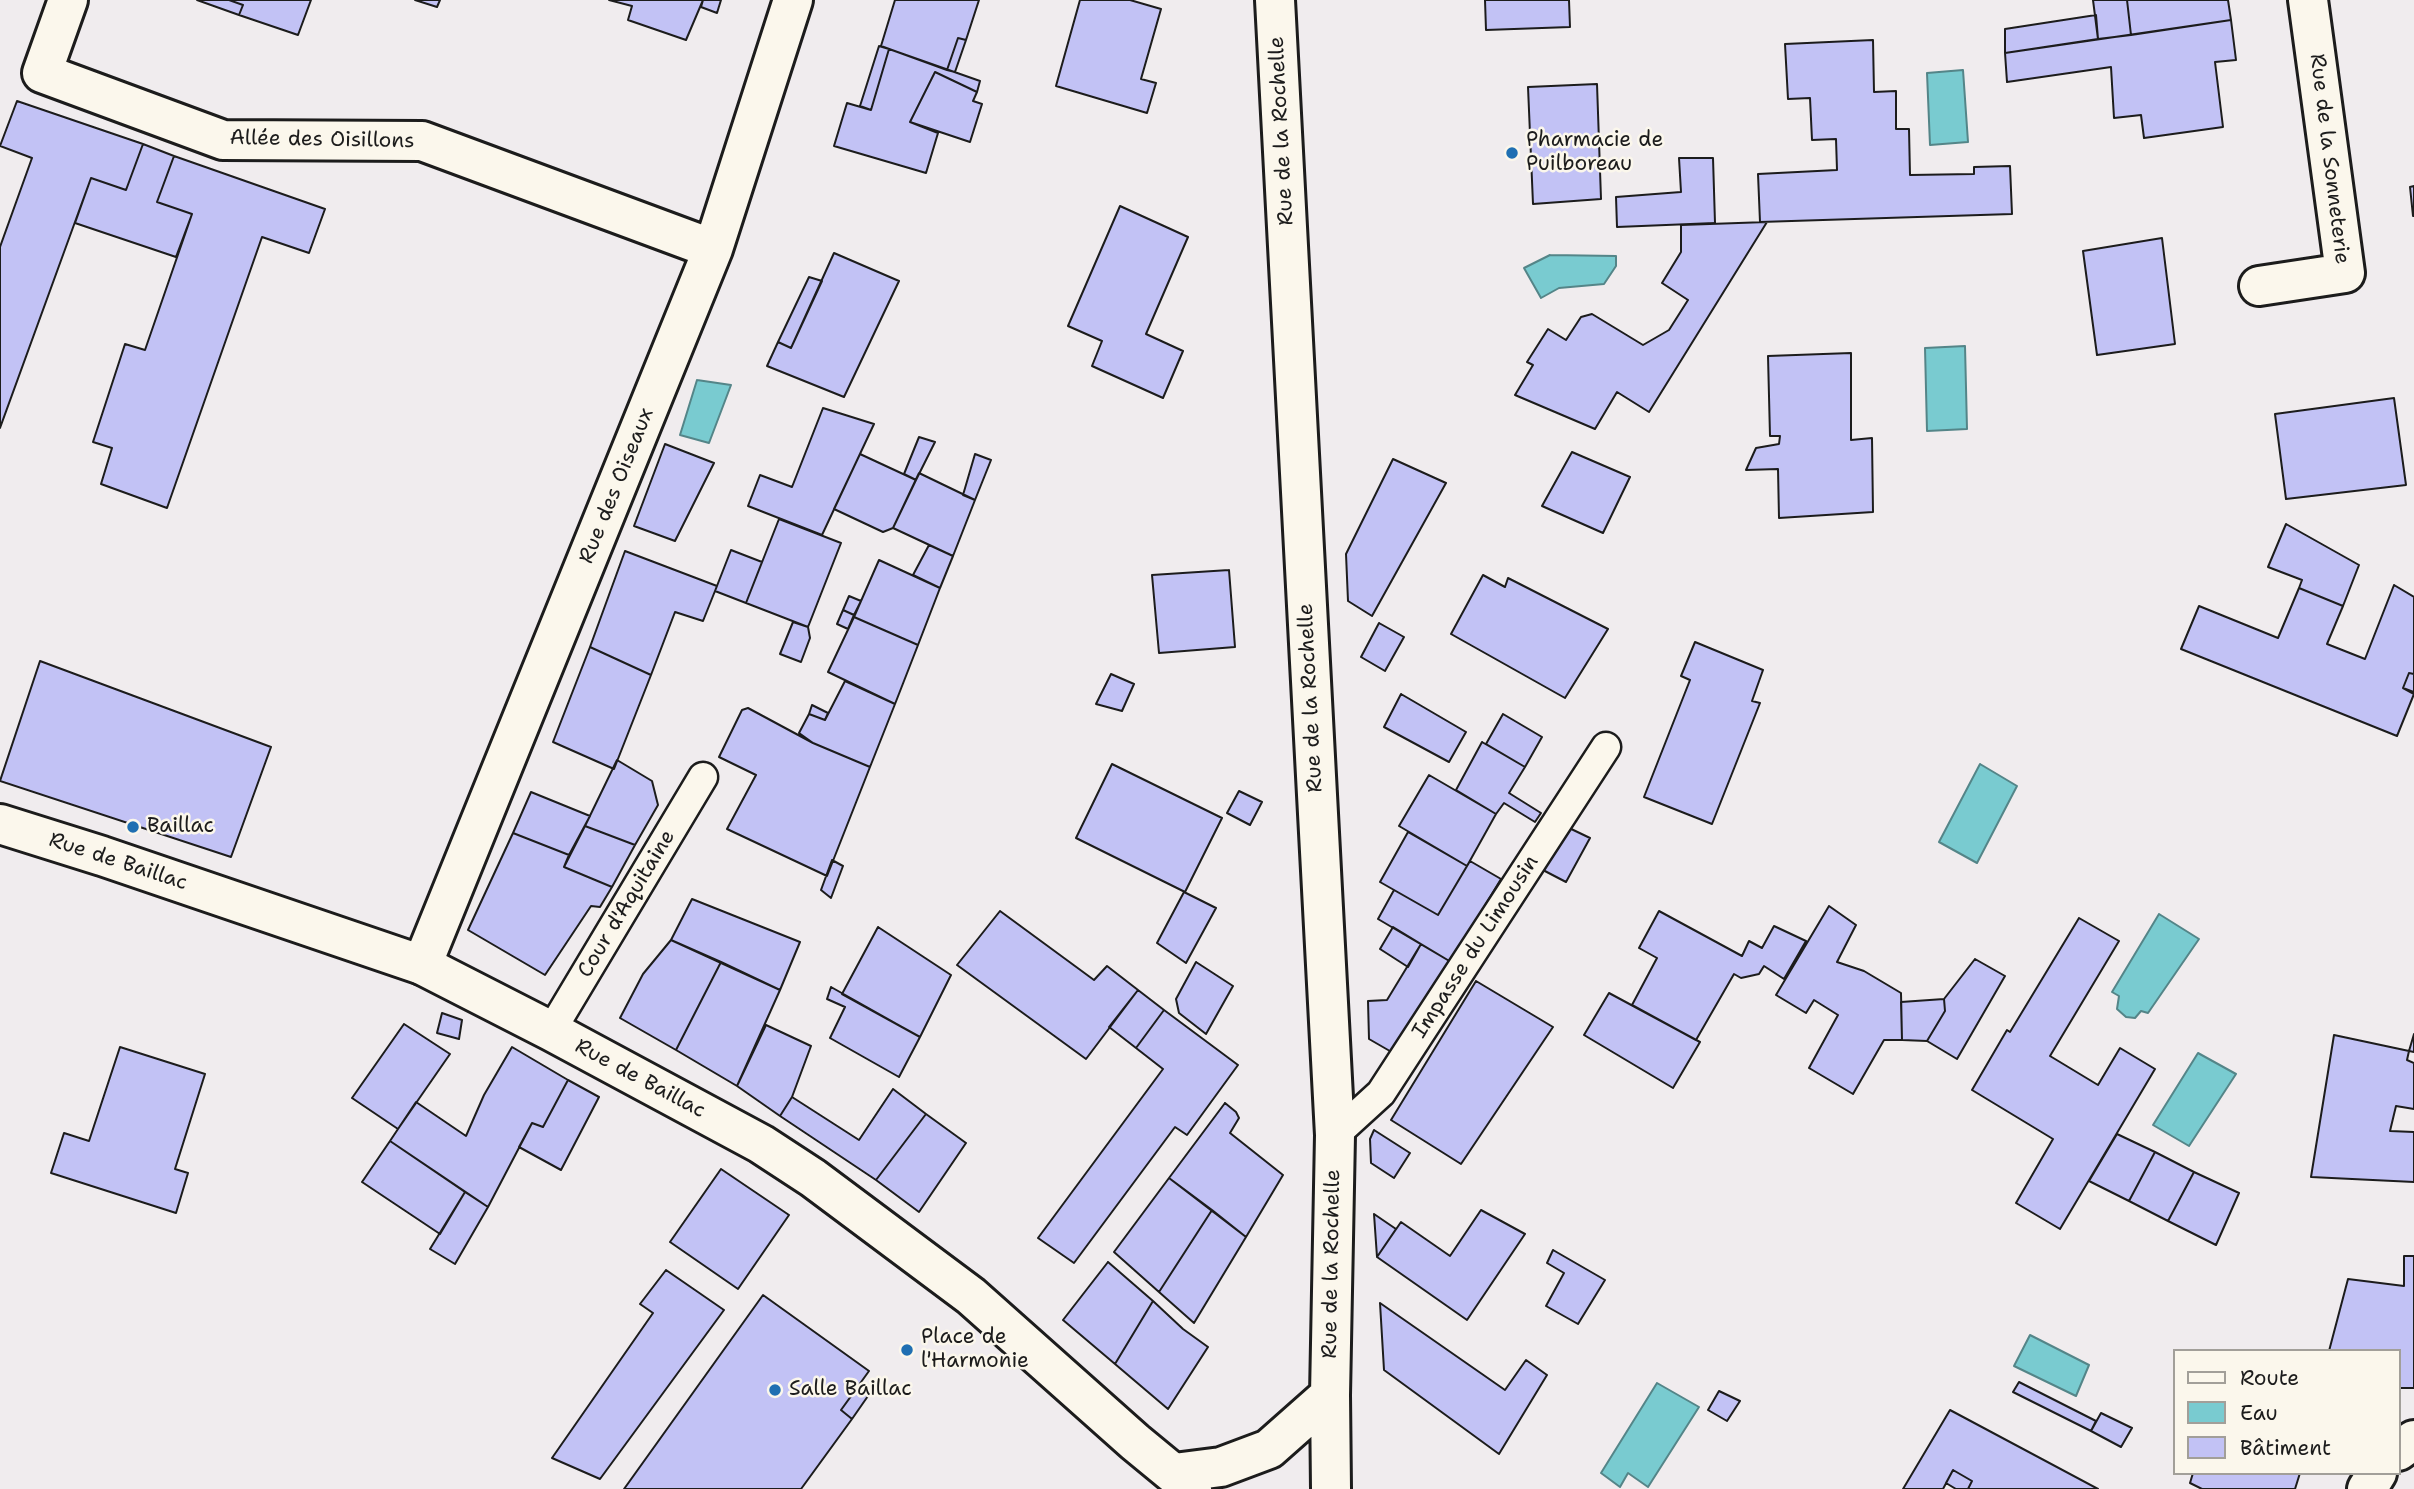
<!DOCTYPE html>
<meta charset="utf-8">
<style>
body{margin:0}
#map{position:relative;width:2414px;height:1489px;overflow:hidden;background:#f0ecee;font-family:"Shantell Sans",sans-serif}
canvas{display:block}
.legend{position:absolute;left:2173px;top:1349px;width:228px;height:126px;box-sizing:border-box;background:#fbf7ec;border:2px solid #a29f99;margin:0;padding:9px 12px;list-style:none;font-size:21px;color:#1c1c1c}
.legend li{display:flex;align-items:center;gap:14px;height:35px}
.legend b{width:35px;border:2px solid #a29f99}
</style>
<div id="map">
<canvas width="2414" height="1489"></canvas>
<ul class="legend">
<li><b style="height:9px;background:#fbf7ec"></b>Route</li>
<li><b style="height:19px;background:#79cbd0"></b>Eau</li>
<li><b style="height:19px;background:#c2c2f5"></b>Bâtiment</li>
</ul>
</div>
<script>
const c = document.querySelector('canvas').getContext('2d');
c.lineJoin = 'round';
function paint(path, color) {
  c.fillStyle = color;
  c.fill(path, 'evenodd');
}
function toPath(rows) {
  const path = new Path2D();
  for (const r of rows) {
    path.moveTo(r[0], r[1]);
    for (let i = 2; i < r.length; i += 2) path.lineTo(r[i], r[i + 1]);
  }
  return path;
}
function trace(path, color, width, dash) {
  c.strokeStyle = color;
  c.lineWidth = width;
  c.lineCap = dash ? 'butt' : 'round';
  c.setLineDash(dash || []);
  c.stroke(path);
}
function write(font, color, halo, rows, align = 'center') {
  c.font = font + ' "Shantell Sans",sans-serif';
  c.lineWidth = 5;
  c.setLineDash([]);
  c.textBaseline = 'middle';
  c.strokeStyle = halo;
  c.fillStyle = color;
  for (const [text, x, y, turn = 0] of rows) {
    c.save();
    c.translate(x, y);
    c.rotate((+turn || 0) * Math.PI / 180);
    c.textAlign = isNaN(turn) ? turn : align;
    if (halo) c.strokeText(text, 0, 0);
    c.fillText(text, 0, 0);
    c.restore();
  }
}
const water = toPath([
 [1963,70,1968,142,1930,145,1927,73,1963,70],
 [1550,255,1616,256,1616,266,1604,284,1559,288,1541,298,1524,268,1550,255],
 [1965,346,1967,429,1927,431,1925,348,1965,346],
 [697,380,731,385,709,443,680,435,697,380],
 [1980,764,2017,786,1977,863,1939,842,1980,764],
 [2159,914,2199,939,2148,1013,2141,1011,2135,1018,2126,1017,2117,1009,2119,996,2112,992,2159,914],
 [2198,1053,2236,1074,2189,1146,2153,1125,2198,1053],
 [2030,1335,2089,1365,2076,1396,2014,1366,2030,1335],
 [1657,1383,1699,1407,1648,1487,1628,1473,1620,1487,1601,1473,1657,1383]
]);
paint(water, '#79cbd0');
trace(water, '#548588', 2);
const building = toPath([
 [197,0,229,0,243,5,239,15,197,0],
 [229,0,311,0,298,35,239,15,243,5,229,0],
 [415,0,440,0,437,7,415,0],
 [609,0,703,0,686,40,628,20,632,6,609,0],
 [703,0,721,0,717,13,701,7,703,0],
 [895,0,979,0,966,40,958,38,947,70,881,46,895,0],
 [1080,0,1130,0,1161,9,1141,79,1156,83,1147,113,1056,86,1080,0],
 [1485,0,1569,0,1570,27,1486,30,1485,0],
 [2093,0,2127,0,2131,35,2098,39,2093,0],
 [2127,0,2228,0,2231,20,2131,35,2127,0],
 [2096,15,2098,39,2005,53,2005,29,2096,15],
 [2231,20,2236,60,2215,62,2223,127,2144,138,2141,115,2114,118,2111,67,2007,82,2005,53,2231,20],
 [958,38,966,40,955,72,947,70,958,38],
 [1873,40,1874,92,1896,91,1896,129,1909,129,1910,175,1974,174,1974,167,2010,166,2012,214,1760,222,1758,174,1837,170,1836,139,1812,140,1810,98,1788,99,1785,44,1873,40],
 [879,46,889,49,871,110,860,106,879,46],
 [889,49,980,81,977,92,935,72,910,122,938,133,926,173,834,146,847,103,871,110,889,49],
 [935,72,977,92,973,101,982,104,970,142,910,122,935,72],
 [1597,84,1601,199,1533,204,1528,87,1597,84],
 [17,101,143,144,126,190,91,178,0,428,0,247,32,158,0,146,17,101],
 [143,144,174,156,157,202,192,214,176,257,75,223,91,178,126,190,143,144],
 [174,156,325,209,309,253,262,237,167,508,101,484,112,448,93,442,125,344,145,350,192,214,157,202,174,156],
 [1679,158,1713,158,1715,223,1617,227,1616,197,1681,192,1679,158],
 [2414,186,2414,216,2413,216,2410,187,2414,186],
 [1120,206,1188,237,1146,334,1183,351,1163,398,1092,366,1102,341,1068,326,1120,206],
 [1767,222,1649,412,1617,392,1595,429,1515,395,1533,365,1527,362,1548,329,1566,340,1581,317,1592,314,1643,345,1669,330,1688,300,1662,283,1681,252,1681,225,1767,222],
 [2162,238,2175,344,2097,355,2083,251,2162,238],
 [834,253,899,281,844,397,767,366,778,342,791,348,834,253],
 [809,277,822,281,791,348,778,342,809,277],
 [1851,353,1851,440,1872,438,1873,512,1779,518,1778,469,1746,470,1756,448,1779,444,1780,436,1770,436,1768,356,1851,353],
 [2394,398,2406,485,2286,499,2275,414,2394,398],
 [823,408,874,424,822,535,748,506,760,475,792,487,823,408],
 [919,437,935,442,916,480,904,474,919,437],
 [665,444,714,463,675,541,634,526,665,444],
 [1572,452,1630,477,1603,533,1542,506,1572,452],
 [860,454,916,480,893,528,883,532,834,509,860,454],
 [975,454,991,460,975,500,963,495,975,454],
 [1393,459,1446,483,1372,616,1348,601,1346,554,1393,459],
 [919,473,975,500,953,556,893,528,919,473],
 [779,519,841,543,808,627,746,603,779,519],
 [2286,524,2359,565,2343,606,2299,588,2302,580,2268,567,2286,524],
 [929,545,953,556,940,588,913,575,929,545],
 [731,550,762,562,746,603,715,591,731,550],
 [625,551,717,586,703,621,675,612,651,675,590,647,625,551],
 [879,560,940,588,918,645,854,617,879,560],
 [1229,570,1235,647,1159,653,1152,575,1229,570],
 [1483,575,1505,587,1508,578,1608,629,1565,698,1451,634,1483,575],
 [2394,585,2414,597,2414,674,2409,673,2403,688,2414,694,2397,736,2181,649,2199,606,2278,638,2299,588,2343,606,2327,644,2365,659,2394,585],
 [849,596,861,601,854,615,843,610,849,596],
 [843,610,854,615,848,629,837,624,843,610],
 [854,617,918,645,895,704,828,672,854,617],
 [793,622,808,627,810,638,801,662,780,654,793,622],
 [1379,623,1404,637,1385,671,1361,657,1379,623],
 [1695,642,1763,670,1752,701,1760,703,1712,824,1644,797,1690,680,1681,676,1695,642],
 [590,647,651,675,614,769,553,742,590,647],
 [40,661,271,747,231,857,0,781,40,661],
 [2409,673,2414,674,2414,692,2403,688,2409,673],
 [1111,674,1134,684,1122,711,1096,704,1111,674],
 [845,681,895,704,870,767,813,743,799,733,809,714,825,720,845,681],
 [1401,694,1466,732,1449,762,1384,727,1401,694],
 [812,705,828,713,825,720,809,714,812,705],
 [748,708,813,743,870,767,827,876,727,829,756,775,719,757,742,710,748,708],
 [1503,714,1542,737,1525,767,1486,744,1503,714],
 [1482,742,1525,767,1509,793,1541,813,1535,822,1504,803,1496,814,1456,790,1482,742],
 [617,760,652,781,658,805,635,845,585,826,617,760],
 [1112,764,1222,818,1185,892,1076,838,1112,764],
 [1429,775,1496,814,1467,866,1399,826,1429,775],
 [1239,791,1262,802,1250,825,1227,813,1239,791],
 [531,792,590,816,569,855,513,833,531,792],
 [585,826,635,845,612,887,564,867,585,826],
 [1565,826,1590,838,1566,882,1541,869,1565,826],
 [1408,832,1467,866,1438,915,1380,882,1408,832],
 [513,833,569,855,564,867,612,887,600,907,591,906,545,975,468,930,513,833],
 [832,860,843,866,831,898,821,890,832,860],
 [1470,861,1501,879,1451,962,1378,919,1394,890,1438,915,1470,861],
 [1184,892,1216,908,1186,963,1157,943,1184,892],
 [692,899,800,942,780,990,671,940,692,899],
 [1829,906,1856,925,1837,962,1864,971,1901,993,1902,1040,1884,1040,1853,1094,1809,1068,1838,1015,1814,1000,1806,1013,1776,995,1829,906],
 [1000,911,1094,980,1107,966,1138,990,1086,1059,957,965,1000,911],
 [1659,911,1742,956,1749,941,1762,948,1774,926,1806,941,1784,979,1764,966,1759,974,1741,978,1734,974,1696,1040,1632,1005,1657,958,1639,948,1659,911],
 [2079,918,2119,941,2050,1056,2098,1085,2120,1048,2155,1069,2060,1229,2016,1203,2053,1139,1972,1090,2007,1030,2010,1032,2079,918],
 [878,927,951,975,920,1037,842,994,878,927],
 [1393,927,1421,944,1408,967,1380,949,1393,927],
 [671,940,721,962,676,1050,620,1018,643,974,671,940],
 [1421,944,1451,962,1395,1054,1369,1039,1368,1001,1387,1000,1421,944],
 [1975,959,2005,976,1957,1059,1927,1041,1945,1011,1944,999,1975,959],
 [721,962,780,990,737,1086,676,1050,721,962],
 [1196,962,1233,986,1206,1034,1179,1013,1176,999,1196,962],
 [1476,981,1553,1027,1461,1164,1391,1120,1476,981],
 [831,987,920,1037,899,1077,830,1038,845,1007,827,999,831,987],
 [1138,990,1164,1010,1136,1048,1109,1027,1138,990],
 [1609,993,1700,1042,1673,1088,1584,1035,1609,993],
 [1944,999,1945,1011,1927,1041,1902,1040,1901,1002,1944,999],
 [1164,1010,1238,1065,1187,1135,1175,1127,1074,1263,1038,1238,1163,1069,1136,1048,1164,1010],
 [442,1013,462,1020,459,1039,437,1033,442,1013],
 [404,1024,450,1054,398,1129,352,1098,404,1024],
 [766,1025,811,1046,792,1097,780,1116,737,1086,766,1025],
 [2414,1034,2414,1052,2409,1051,2414,1034],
 [2334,1035,2409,1051,2407,1060,2414,1063,2414,1109,2396,1106,2390,1131,2414,1132,2414,1182,2311,1177,2334,1035],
 [120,1047,205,1074,175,1169,188,1173,176,1213,51,1173,64,1133,89,1141,120,1047],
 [512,1047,568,1080,543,1127,532,1123,488,1207,390,1141,416,1102,466,1136,484,1095,512,1047],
 [568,1080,599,1097,561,1170,519,1147,532,1123,543,1127,568,1080],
 [893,1089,926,1114,876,1180,780,1116,792,1097,859,1140,893,1089],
 [1225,1103,1236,1112,1239,1118,1230,1133,1283,1175,1246,1237,1169,1178,1225,1103],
 [926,1114,966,1143,919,1212,876,1180,926,1114],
 [1374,1130,1410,1153,1394,1178,1371,1163,1370,1139,1374,1130],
 [2117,1134,2155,1152,2129,1201,2089,1181,2117,1134],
 [390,1141,465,1192,440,1234,362,1182,390,1141],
 [2155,1152,2194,1172,2168,1221,2129,1201,2155,1152],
 [721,1169,789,1215,738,1289,670,1242,721,1169],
 [2194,1172,2239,1193,2216,1245,2168,1221,2194,1172],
 [1169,1178,1212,1210,1159,1292,1114,1252,1169,1178],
 [465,1192,488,1207,455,1264,430,1249,465,1192],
 [1212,1210,1246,1237,1194,1323,1159,1292,1212,1210],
 [1481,1210,1525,1234,1467,1320,1377,1257,1401,1222,1450,1256,1481,1210],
 [1374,1214,1396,1229,1377,1257,1374,1214],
 [1553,1250,1605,1280,1578,1324,1546,1306,1564,1273,1547,1263,1553,1250],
 [2404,1256,2414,1256,2414,1388,2398,1388,2398,1351,2329,1351,2348,1279,2404,1286,2404,1256],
 [1108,1262,1153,1301,1115,1364,1063,1320,1108,1262],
 [666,1270,724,1310,600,1479,552,1458,653,1313,640,1304,666,1270],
 [763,1295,869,1371,841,1410,852,1419,801,1489,624,1489,763,1295],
 [1153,1301,1183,1329,1208,1347,1168,1409,1115,1364,1153,1301],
 [1380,1303,1505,1390,1526,1360,1547,1375,1499,1454,1384,1370,1380,1303],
 [2019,1382,2096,1421,2091,1431,2013,1392,2019,1382],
 [857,1388,868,1396,852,1419,841,1410,857,1388],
 [1719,1391,1740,1401,1727,1421,1708,1410,1719,1391],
 [1950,1410,2098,1489,1968,1489,1972,1481,1953,1470,1943,1489,1903,1489,1950,1410],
 [2101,1413,2132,1428,2121,1447,2091,1431,2101,1413],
 [1953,1470,1972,1481,1968,1489,1956,1489,1946,1483,1953,1470],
 [2193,1473,2300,1473,2295,1489,2202,1489,2190,1483,2193,1473]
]);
paint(building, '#c2c2f5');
trace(building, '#1c1c1c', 2);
const lane = toPath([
 [551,1031,703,777],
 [1335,1135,1381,1093,1606,747]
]);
const street = toPath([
 [68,0,42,73,223,140,422,141,713,249],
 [2259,286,2345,273,2308,0],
 [422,965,713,249,793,0],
 [2398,1451,2414,1440],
 [2367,1489,2377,1473]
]);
const secondary = toPath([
 [1275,0,1335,1135,1330,1395,1331,1489],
 [0,824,102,856,422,965,551,1031,761,1144,813,1178,971,1296,1135,1442,1192,1489],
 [1174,1473,1221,1467,1269,1449,1330,1395]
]);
trace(lane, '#1c1c1c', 33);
trace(street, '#1c1c1c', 44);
trace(secondary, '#1c1c1c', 44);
trace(lane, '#fbf7ec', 28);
trace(street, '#fbf7ec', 38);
trace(secondary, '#fbf7ec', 38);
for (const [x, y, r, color] of [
 [1512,153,7,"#1f6fb2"],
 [133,827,7,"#1f6fb2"],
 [907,1350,7,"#1f6fb2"],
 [775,1390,7,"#1f6fb2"]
]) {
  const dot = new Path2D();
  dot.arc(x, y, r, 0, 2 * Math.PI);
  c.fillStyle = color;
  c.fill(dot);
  trace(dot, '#fbf7ec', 2.5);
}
write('21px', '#1c1c1c', '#fbf7ec', [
 ["Rue de la Rochelle",1282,131,-93],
 ["Allée des Oisillons",322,140,1],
 ["Rue de la Sonneterie",2329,159,83],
 ["Rue des Oiseaux",617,486,-68],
 ["Rue de la Rochelle",1311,698,-93],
 ["Rue de Baillac",118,862,18],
 ["Cour d'Aquitaine",627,904,-59],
 ["Impasse du Limousin",1476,947,-57],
 ["Rue de Baillac",640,1079,28],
 ["Rue de la Rochelle",1332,1264,-89]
]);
write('21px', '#1c1c1c', '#fbf7ec', [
 ["Pharmacie de",1526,141],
 ["Puilboreau",1526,165],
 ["Baillac",147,827],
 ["Place de",921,1338],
 ["l'Harmonie",921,1362],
 ["Salle Baillac",789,1390]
], 'left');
</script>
